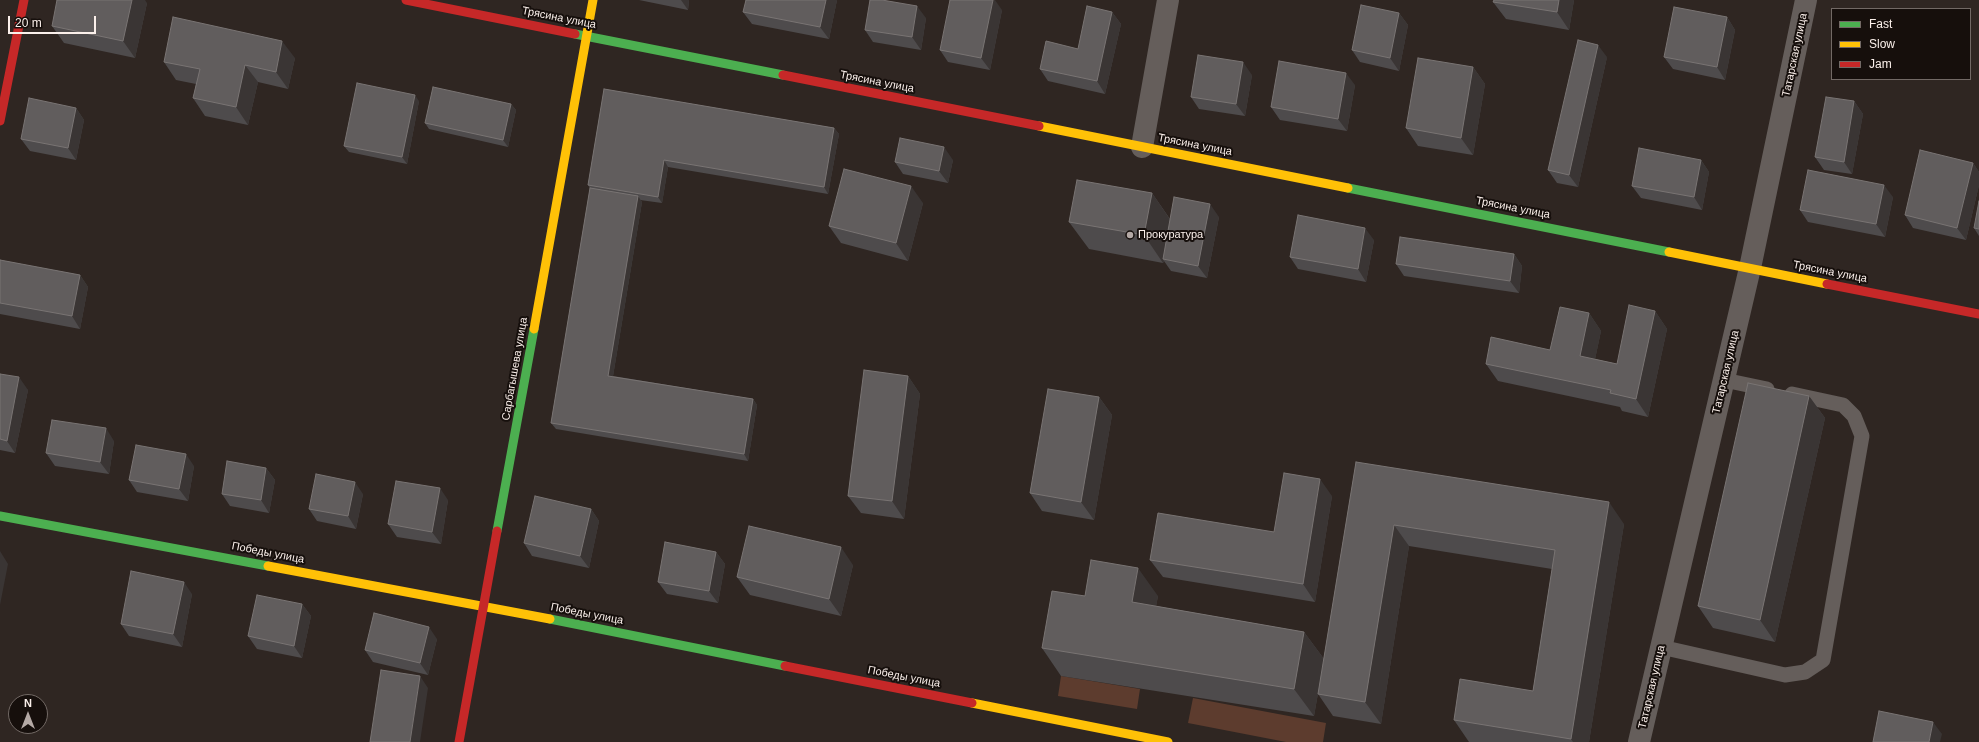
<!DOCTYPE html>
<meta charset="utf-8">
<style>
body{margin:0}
#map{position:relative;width:1979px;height:742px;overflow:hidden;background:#2f2622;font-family:Helvetica,sans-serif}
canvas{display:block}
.legend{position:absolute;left:1831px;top:8px;width:140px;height:72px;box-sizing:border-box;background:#160f0c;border:1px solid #726965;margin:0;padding:5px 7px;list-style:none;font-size:12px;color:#fbf0eb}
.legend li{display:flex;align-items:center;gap:8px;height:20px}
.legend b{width:20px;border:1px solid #726965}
.north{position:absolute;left:8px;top:694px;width:40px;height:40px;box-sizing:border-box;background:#160f0c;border:1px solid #726965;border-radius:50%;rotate:0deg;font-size:11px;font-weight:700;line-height:16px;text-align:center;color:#fbf0eb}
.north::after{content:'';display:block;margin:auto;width:14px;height:18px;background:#b4a9a5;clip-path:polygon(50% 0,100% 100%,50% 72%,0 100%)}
.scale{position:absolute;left:8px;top:16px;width:88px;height:18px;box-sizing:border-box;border:2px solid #fbf0eb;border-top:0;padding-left:5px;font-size:12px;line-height:14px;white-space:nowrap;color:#fbf0eb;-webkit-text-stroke:3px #160f0c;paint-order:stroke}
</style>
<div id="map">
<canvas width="1979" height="742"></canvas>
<ul class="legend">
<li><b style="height:5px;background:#4caf50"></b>Fast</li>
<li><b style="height:5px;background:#ffc107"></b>Slow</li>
<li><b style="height:5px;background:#c62828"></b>Jam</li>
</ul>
<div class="north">N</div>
<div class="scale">20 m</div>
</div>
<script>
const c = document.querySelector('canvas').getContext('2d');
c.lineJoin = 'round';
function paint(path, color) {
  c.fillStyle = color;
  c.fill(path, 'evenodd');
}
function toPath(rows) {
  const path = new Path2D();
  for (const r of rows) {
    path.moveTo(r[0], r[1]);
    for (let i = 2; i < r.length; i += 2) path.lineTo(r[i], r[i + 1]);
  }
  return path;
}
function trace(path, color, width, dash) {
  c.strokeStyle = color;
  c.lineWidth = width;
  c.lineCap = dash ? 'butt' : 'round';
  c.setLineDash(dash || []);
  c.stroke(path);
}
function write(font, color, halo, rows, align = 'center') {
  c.font = font + ' Helvetica,sans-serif';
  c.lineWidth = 4;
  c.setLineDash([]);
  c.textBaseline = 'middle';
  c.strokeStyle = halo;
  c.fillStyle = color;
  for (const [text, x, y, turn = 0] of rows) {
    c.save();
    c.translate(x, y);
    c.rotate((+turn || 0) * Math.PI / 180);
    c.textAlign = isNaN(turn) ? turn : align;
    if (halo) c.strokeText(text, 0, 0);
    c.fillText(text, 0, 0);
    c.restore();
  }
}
paint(toPath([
 [1061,676,1140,689,1137,709,1058,696],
 [1193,698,1326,723,1323,742,1286,742,1188,723]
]), '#5d3c2e');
trace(toPath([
 [1724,380,1767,389],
 [1661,647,1785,675,1805,672,1823,660,1862,436,1854,416,1843,405,1792,394]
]), '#655e5b', 15);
trace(toPath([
 [1142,147,1168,0],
 [1639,742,1750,268,1806,0]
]), '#655e5b', 22);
trace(toPath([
 [575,34,783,75],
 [1348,188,1669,252],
 [0,516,268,566],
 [497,531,534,329],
 [550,619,785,666]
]), '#4caf50', 9);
trace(toPath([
 [1039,126,1348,188],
 [1669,252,1827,284],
 [534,329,593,0],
 [268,566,550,619],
 [972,703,1168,742]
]), '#ffc107', 9);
trace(toPath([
 [406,0,575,34],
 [783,75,1039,126],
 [0,121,24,0],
 [1827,284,1979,314],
 [785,666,972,703],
 [459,742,497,531]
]), '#c62828', 9);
paint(toPath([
 [639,0,689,0,688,10],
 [837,0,829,39,752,24,743,12],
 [1574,0,1569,30,1506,19,1493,2],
 [147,3,135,58,64,43,52,26],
 [1002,10,990,70,948,62,940,50],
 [1112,12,1121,24,1105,94,1048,81,1040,69,1078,49],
 [1399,13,1408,25,1399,71,1360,62,1352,50],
 [1727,17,1735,30,1725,80,1673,69,1664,57],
 [926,18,921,50,873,42,865,30],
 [1607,57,1578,187,1557,183,1548,170],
 [295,58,288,89,258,82,248,125,205,116,193,98,196,84,176,80,164,62],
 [1473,67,1485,84,1473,155,1418,146,1406,128],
 [1252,75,1245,116,1199,109,1191,97],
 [1355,85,1347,131,1280,120,1271,107],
 [604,89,834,128,839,134,828,194,668,167,662,203,640,200,642,202,613,376,753,399,757,405,748,461,556,429,551,423,590,188,588,185],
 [419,101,407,164,349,152,344,146],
 [1854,101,1863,114,1852,174,1824,170,1815,157],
 [511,104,516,110,508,147,429,129,425,123],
 [76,108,84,120,76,160,30,151,21,139],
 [953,160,948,183,903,174,895,162],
 [1701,160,1709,172,1702,210,1641,198,1632,186],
 [1973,163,1979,172,1979,185,1966,240,1913,228,1905,215],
 [1152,193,1170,219,1219,217,1207,278,1171,271,1164,261,1163,263,1089,249,1069,222],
 [1893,197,1885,237,1808,222,1800,210],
 [1979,201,1979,236,1974,228],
 [923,203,908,261,841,243,829,226],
 [1374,240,1366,282,1298,269,1290,257],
 [1514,254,1522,266,1519,293,1404,276,1396,264],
 [0,260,80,275,88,287,80,329,0,314],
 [1655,311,1667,329,1648,417,1622,411,1620,407,1498,381,1486,364,1550,350,1589,313,1601,331,1595,359,1617,364],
 [0,374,28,390,15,453,0,450],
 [908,376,920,394,904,519,861,513,848,496],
 [1809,396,1825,418,1775,642,1713,628,1698,606],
 [1099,397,1112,415,1094,520,1042,511,1030,493],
 [114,441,109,474,55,466,46,453],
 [1356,462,1624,524,1589,742,1469,742,1454,720,1533,691,1552,569,1409,546,1381,724,1333,716,1318,694],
 [194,466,188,501,137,492,129,480],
 [266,468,275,480,269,513,230,506,222,494],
 [363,494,356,529,317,521,309,509],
 [1332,496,1315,602,1163,577,1150,560,1274,532],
 [448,500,441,544,397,537,388,524],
 [591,509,599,521,589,568,532,556,524,543],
 [716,552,725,564,718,603,667,594,658,582],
 [853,565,841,616,750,595,737,577],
 [192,594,182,647,129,636,121,624],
 [1085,596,1158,596,1156,606,1304,632,1324,659,1314,716,1061,676,1042,648],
 [302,604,311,616,302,658,257,649,248,636],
 [437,639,428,675,373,662,365,650]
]), '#4e4b4c');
paint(toPath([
 [132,0,145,0,147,3,135,58,123,41],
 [681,0,689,0,688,10],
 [826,0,837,0,829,39,820,27],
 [993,0,995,0,1002,10,990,70,981,58],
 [1559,0,1574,0,1569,30,1557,12],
 [917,6,926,18,921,50,912,37],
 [1112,12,1121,24,1105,94,1097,81],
 [1399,13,1408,25,1399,71,1390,58],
 [1727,17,1735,30,1725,80,1717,67],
 [282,41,295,58,288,89,276,72],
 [1598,45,1607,57,1578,187,1569,175],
 [1243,62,1252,75,1245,116,1236,104],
 [245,65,258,82,248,125,236,107],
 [1473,67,1485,84,1473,155,1461,138],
 [1346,73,1355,85,1347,131,1338,119],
 [415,95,419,101,407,164,402,157],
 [1854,101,1863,114,1852,174,1844,162],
 [511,104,516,110,508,147,503,140],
 [76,108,84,120,76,160,68,148],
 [834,128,839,134,828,194,824,187],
 [944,147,953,160,948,183,939,171],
 [664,160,668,167,662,203,658,197],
 [1701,160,1709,172,1702,210,1694,197],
 [1973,163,1979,172,1979,185,1966,240,1957,228],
 [1884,185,1893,197,1885,237,1876,224],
 [911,186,923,203,908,261,896,243],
 [1152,193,1171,221,1163,259,1164,261,1163,263,1144,235],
 [638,196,642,202,612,382,608,376],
 [1210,204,1219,217,1207,278,1198,266],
 [1365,228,1374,240,1366,282,1358,269],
 [1514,254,1522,266,1519,293,1510,281],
 [80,275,88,287,80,329,72,316],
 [1655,311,1667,329,1648,417,1636,399],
 [1589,313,1601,331,1592,374,1580,356],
 [908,376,920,394,904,519,892,501],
 [19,377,28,390,15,453,7,441],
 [1809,396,1825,418,1775,642,1760,620],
 [1099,397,1112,415,1094,520,1081,502],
 [753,399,757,405,748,461,744,454],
 [106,428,114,441,109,474,100,462],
 [186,454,194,466,188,501,179,489],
 [266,468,275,480,269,513,261,500],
 [1320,479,1332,496,1315,602,1303,584],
 [355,482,363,494,356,529,348,516],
 [440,488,448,500,441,544,432,532],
 [1609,502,1624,524,1589,742,1573,742,1571,739],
 [591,509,599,521,589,568,580,556],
 [1394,525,1409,546,1381,724,1365,702],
 [841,547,853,565,841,616,829,599],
 [0,551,8,564,0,605],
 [716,552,725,564,718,603,709,591],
 [1138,568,1158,596,1152,630,1132,602],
 [184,582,192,594,182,647,173,634],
 [302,604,311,616,302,658,294,646],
 [429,627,437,639,428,675,420,663],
 [1304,632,1324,659,1314,716,1294,689],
 [420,676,428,688,420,742,410,742],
 [1933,722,1942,734,1940,742,1929,742]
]), '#3a3534');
const building = toPath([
 [57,0,132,0,123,41,52,26,57,0],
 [746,0,826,0,820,27,743,12,746,0],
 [870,0,882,0,917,6,912,37,865,30,870,0],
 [950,0,993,0,981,58,940,50,950,0],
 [1494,0,1559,0,1557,12,1493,2,1494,0],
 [1361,5,1399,13,1390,58,1352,50,1361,5],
 [1087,6,1112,12,1097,81,1040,69,1046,41,1078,49,1087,6],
 [1674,7,1727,17,1717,67,1664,57,1674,7],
 [173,17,282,41,276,72,245,65,236,107,193,98,200,69,164,62,173,17],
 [1578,40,1598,45,1569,175,1548,170,1578,40],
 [1198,55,1243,62,1236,104,1191,97,1198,55],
 [1418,58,1473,67,1461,138,1406,128,1418,58],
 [1279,61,1346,73,1338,119,1271,107,1279,61],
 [357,83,415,95,402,157,344,146,357,83],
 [433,87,511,104,503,140,425,123,433,87],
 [604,89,834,128,824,187,664,160,658,197,588,185,604,89],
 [1826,97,1854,101,1844,162,1815,157,1826,97],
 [29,98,76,108,68,148,21,139,29,98],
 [900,138,944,147,939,171,895,162,900,138],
 [1639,148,1701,160,1694,197,1632,186,1639,148],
 [1920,150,1973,163,1957,228,1905,215,1920,150],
 [844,169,911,186,896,243,829,226,844,169],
 [1808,170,1884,185,1876,224,1800,210,1808,170],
 [1077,180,1152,193,1144,235,1069,222,1077,180],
 [590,188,638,196,608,376,753,399,744,454,551,423,590,188],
 [1174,197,1210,204,1198,266,1163,259,1174,197],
 [1979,201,1979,229,1974,228,1979,201],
 [1298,215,1365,228,1358,269,1290,257,1298,215],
 [1400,237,1514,254,1510,281,1396,264,1400,237],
 [0,260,80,275,72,316,0,303,0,260],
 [1629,305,1655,311,1636,399,1610,393,1611,390,1486,364,1491,337,1550,350,1560,307,1589,313,1580,356,1617,364,1629,305],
 [864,370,908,376,892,501,848,496,864,370],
 [0,374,19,377,7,441,0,439,0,374],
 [1748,383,1809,396,1760,620,1698,606,1748,383],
 [1048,389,1099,397,1081,502,1030,493,1048,389],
 [52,420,106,428,100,462,46,453,52,420],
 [136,445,186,454,179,489,129,480,136,445],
 [227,461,266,468,261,500,222,494,227,461],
 [1356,462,1609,502,1571,739,1454,720,1460,679,1533,691,1555,550,1394,525,1365,702,1318,694,1356,462],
 [1284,473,1320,479,1303,584,1150,560,1158,513,1274,532,1284,473],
 [316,474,355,482,348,516,309,509,316,474],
 [396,481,440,488,432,532,388,524,396,481],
 [535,496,591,509,580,556,524,543,535,496],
 [749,526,841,547,829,599,737,577,749,526],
 [665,542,716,552,709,591,658,582,665,542],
 [1091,560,1138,568,1132,602,1304,632,1294,689,1042,648,1052,591,1085,596,1091,560],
 [131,571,184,582,173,634,121,624,131,571],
 [257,595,302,604,294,646,248,636,257,595],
 [374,613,429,627,420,663,365,650,374,613],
 [381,670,420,676,410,742,370,742,381,670],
 [1879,711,1933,722,1929,742,1873,742,1879,711]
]);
paint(building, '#615d5d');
trace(building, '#797473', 1);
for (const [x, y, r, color] of [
 [1130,235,4,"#b4a9a5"]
]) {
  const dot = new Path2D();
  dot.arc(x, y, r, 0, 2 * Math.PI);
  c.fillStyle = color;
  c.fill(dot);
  trace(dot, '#160f0c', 1.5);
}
write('11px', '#fbf0eb', '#160f0c', [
 ["Трясина улица",559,18,11],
 ["Татарская улица",1795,55,-78],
 ["Трясина улица",877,82,11],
 ["Трясина улица",1195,145,11],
 ["Трясина улица",1513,208,11],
 ["Трясина улица",1830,272,11],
 ["Сарбагышева улица",515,369,-80],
 ["Татарская улица",1726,372,-77],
 ["Победы улица",268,553,11],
 ["Победы улица",587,614,11],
 ["Победы улица",904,677,11],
 ["Татарская улица",1652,687,-77]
]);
write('11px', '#fbf0eb', '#160f0c', [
 ["Прокуратура",1138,235]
], 'left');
</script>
